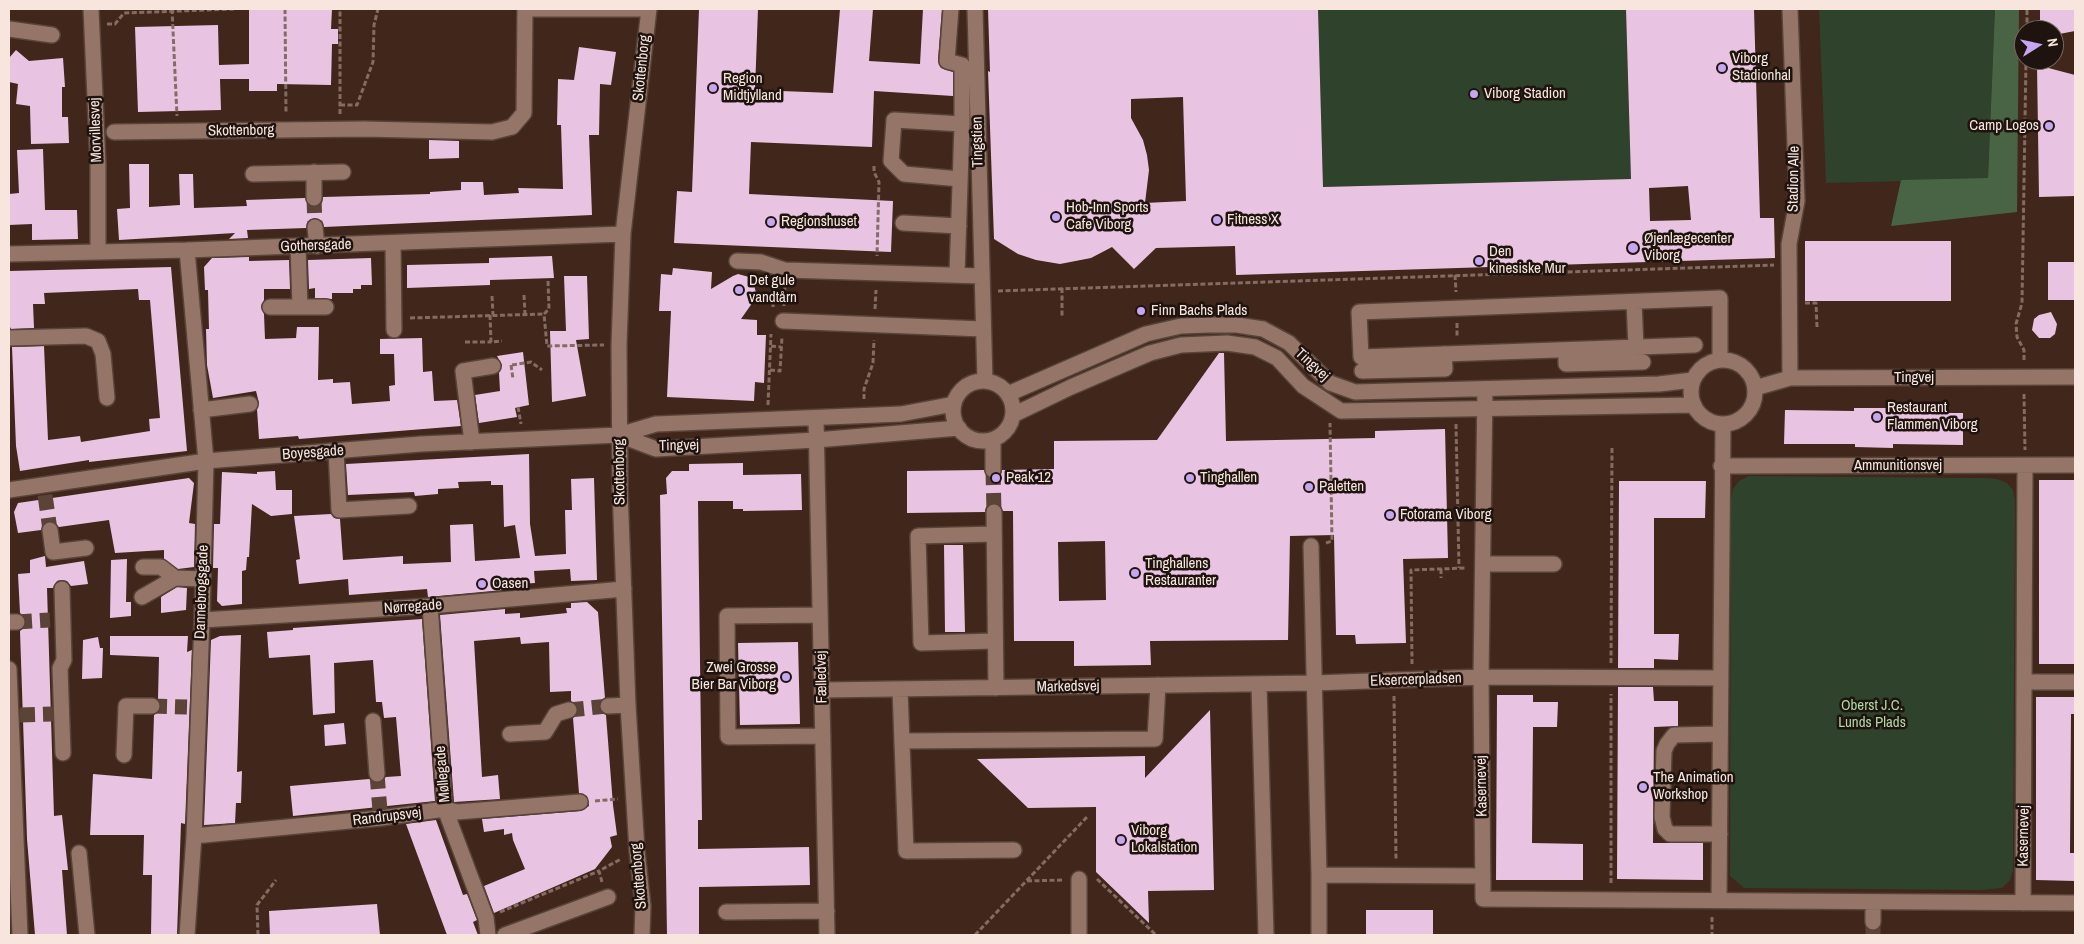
<!DOCTYPE html>
<meta charset="utf-8">
<style>
body{margin:0}
#map{position:relative;width:2084px;height:944px;overflow:hidden;background:#40261b;font-family:"Archivo Narrow",sans-serif}
canvas{display:block}
.frame{position:absolute;inset:0;border:10px solid #f8e6de;pointer-events:none}
.north{position:absolute;left:2014px;top:20px;width:50px;height:50px;box-sizing:border-box;background:#1e130e;border:1px solid #756761;border-radius:50%;rotate:80deg;font-size:14px;font-weight:700;line-height:20px;text-align:center;color:#f8e6de}
.north::after{content:'';display:block;margin:auto;width:18px;height:22px;background:#c6a6f0;clip-path:polygon(50% 0,100% 100%,50% 72%,0 100%)}
</style>
<div id="map">
<canvas width="2084" height="944"></canvas>
<div class="frame"></div>
<div class="north">N</div>
</div>
<script>
const c = document.querySelector('canvas').getContext('2d');
c.lineJoin = 'round';
function paint(path, color) {
  c.fillStyle = color;
  c.fill(path, 'evenodd');
}
function toPath(rows) {
  const path = new Path2D();
  for (const r of rows) {
    if (r.length === 3) {
      path.moveTo(r[0] + r[2], r[1]);
      path.arc(r[0], r[1], r[2], 0, 2 * Math.PI);
      continue;
    }
    path.moveTo(r[0], r[1]);
    for (let i = 2; i < r.length; i += 2) path.lineTo(r[i], r[i + 1]);
  }
  return path;
}
function trace(path, color, width, dash) {
  c.strokeStyle = color;
  c.lineWidth = width;
  c.lineCap = dash ? 'butt' : 'round';
  c.setLineDash(dash || []);
  c.stroke(path);
}
function write(font, color, halo, rows, align = 'center') {
  c.font = font + ' "Archivo Narrow",sans-serif';
  c.lineWidth = 5;
  c.setLineDash([]);
  c.textBaseline = 'middle';
  c.strokeStyle = halo;
  c.fillStyle = color;
  for (const [text, x, y, turn = 0] of rows) {
    c.save();
    c.translate(x, y);
    c.rotate((+turn || 0) * Math.PI / 180);
    c.textAlign = isNaN(turn) ? turn : align;
    if (halo) c.strokeText(text, 0, 0);
    c.fillText(text, 0, 0);
    c.restore();
  }
}
paint(toPath([
 [1318,9,1626,9,1631,179,1323,187],
 [1819,9,1995,9,1988,179,1826,183],
 [1749,476,1986,478,1997,479,2007,483,2013,490,2015,500,2013,871,2010,880,2002,888,1981,890,1744,888,1730,876,1731,500,1733,489,1739,481]
]), '#2f422b');
paint(toPath([
 [1995,9,2019,9,2017,212,1891,226,1901,180,1988,178]
]), '#496345');
paint(toPath([
 [249,9,332,9,331,29,338,29,338,44,332,44,331,85,277,84,277,91,249,91,249,79,220,79,221,110,138,112,135,27,218,25,219,65,249,64],
 [699,9,758,9,755,90,833,93,840,9,873,9,869,61,920,64,923,9,942,9,938,61,941,68,953,72,953,96,874,91,872,147,751,142,749,194,893,201,891,252,674,243,677,191,692,192],
 [988,9,1318,9,1323,187,1631,179,1626,9,1754,9,1760,218,1774,218,1775,258,1236,275,1235,246,1156,248,1134,269,1112,247,1091,258,1060,264,1036,260,1018,254,994,239,988,71,990,72],
 [1183,97,1186,201,1145,203,1149,170,1147,155,1143,140,1131,118,1131,99],
 [1688,186,1691,220,1650,221,1649,188],
 [2040,9,2075,9,2075,31,2054,35,2054,30,2040,30],
 [579,47,616,52,611,85,600,84,599,135,589,135,592,215,324,227,322,221,315,218,309,220,306,228,247,230,248,238,229,239,235,233,119,240,117,209,130,208,129,164,149,164,149,207,180,205,179,174,193,174,194,208,247,206,246,200,305,198,309,206,314,207,322,203,323,197,430,194,430,192,461,190,461,182,483,182,484,195,519,193,518,188,563,189,561,125,557,125,558,79,574,80],
 [16,50,29,61,63,58,65,87,62,87,62,117,68,117,69,143,31,144,30,106,16,104,18,84,9,82,9,58],
 [2037,65,2075,75,2075,196,2039,197],
 [429,140,459,141,459,158,429,159],
 [43,149,45,210,77,210,78,239,32,240,32,224,9,225,9,194,19,193,17,150],
 [1805,241,1951,241,1951,301,1805,301],
 [552,256,554,278,490,280,490,285,407,288,407,265,489,263,489,258],
 [249,257,249,261,289,260,290,289,264,289,264,300,261,307,264,314,265,339,296,338,297,327,319,327,318,380,333,379,333,383,350,382,352,404,390,401,389,386,395,385,394,354,380,354,380,339,422,338,423,372,432,371,434,401,457,400,461,426,299,439,298,436,259,439,257,409,259,403,256,391,213,398,207,365,206,329,209,329,208,290,205,290,204,267,212,258],
 [371,258,372,285,361,285,361,289,353,289,353,293,332,293,332,299,315,298,315,288,309,289,308,260],
 [2048,262,2075,262,2075,300,2048,300],
 [171,267,187,451,89,462,89,460,20,471,16,446,12,347,44,346,48,440,80,436,81,442,150,431,149,419,160,418,150,300,139,300,138,289,44,293,45,304,33,304,34,328,11,329,9,325,9,271],
 [673,268,712,272,711,289,733,276,738,274,749,277,753,281,756,293,755,299,741,319,757,320,757,335,766,335,764,383,755,382,754,401,667,397,671,311,659,311,661,274,672,275],
 [564,276,587,276,589,339,576,340,586,396,552,402,550,331,566,331],
 [2051,312,2057,324,2055,334,2050,338,2039,338,2032,330,2034,319,2039,315],
 [523,352,529,405,515,408,517,417,479,423,475,395,500,391,499,373,502,365,497,356],
 [1219,353,1224,353,1226,441,1375,438,1375,431,1445,429,1448,558,1403,559,1406,643,1356,644,1355,635,1336,635,1334,535,1290,536,1288,640,1150,641,1151,665,1074,666,1074,641,1014,641,1013,511,1003,511,999,504,993,503,986,507,985,512,907,513,907,471,984,470,988,478,993,479,1001,475,1002,470,1054,469,1054,441,1157,440],
 [1105,541,1106,600,1059,601,1058,542],
 [1854,408,1893,408,1893,413,1963,413,1963,445,1893,444,1893,448,1855,447,1855,444,1784,444,1785,410,1854,411],
 [529,454,530,524,535,556,566,554,565,510,572,510,571,479,594,478,597,580,571,581,570,569,534,571,535,583,503,585,503,590,428,597,427,589,349,595,348,579,299,584,296,560,300,559,294,516,331,514,334,518,340,519,343,560,403,556,403,564,451,562,450,525,473,524,475,561,520,558,515,525,504,527,503,485,491,485,491,481,458,482,459,488,438,489,438,494,415,496,414,492,348,495,346,464],
 [743,463,743,475,801,474,802,510,743,511,743,509,733,509,733,501,698,501,702,820,698,820,698,849,809,847,810,885,699,887,699,935,667,935,660,495,667,494,666,478,672,471,689,471,689,464],
 [275,471,276,490,292,490,292,514,271,516,252,504,249,557,247,557,246,570,242,571,242,604,222,606,217,601,218,568,213,568,214,524,220,524,222,472,257,474,257,472],
 [189,478,194,483,189,523,195,524,194,567,178,569,164,559,164,550,115,553,109,520,59,527,54,522,48,521,44,523,41,530,18,533,14,512,18,503],
 [2039,480,2075,480,2074,647,2075,647,2075,664,2039,664],
 [1619,481,1706,481,1705,518,1654,518,1654,634,1679,634,1678,660,1654,659,1654,668,1618,668],
 [944,545,963,545,965,632,945,632],
 [45,556,46,567,84,561,88,584,71,586,67,581,61,580,57,581,53,588,47,588,54,816,62,815,68,870,62,870,67,935,35,935,27,839,20,631,25,627,26,622,25,617,20,613,18,574,30,573,30,560],
 [127,559,126,602,131,602,131,616,110,618,111,560],
 [177,587,187,588,186,610,161,613,161,597],
 [587,602,598,612,605,698,600,701,599,707,600,711,606,715,613,805,617,835,610,837,612,847,595,869,494,913,484,886,525,869,513,840,512,833,504,835,504,829,484,832,482,819,581,811,589,806,587,796,579,793,573,718,578,713,578,708,571,701,571,691,550,692,549,642,521,644,520,637,474,641,482,777,498,775,500,799,454,802,440,615,505,609,505,614,520,613,520,618,567,613,566,608,571,608,571,603],
 [422,619,435,801,293,816,290,786,369,779,373,782,378,783,386,777,401,776,396,717,384,718,382,702,376,702,373,660,334,663,335,713,313,715,310,655,269,658,267,632,293,630,293,628],
 [241,635,237,772,242,771,241,803,236,803,235,823,204,825,211,640,220,636],
 [110,636,188,636,187,652,192,650,185,824,181,823,177,935,151,935,152,875,143,875,144,835,90,835,93,774,152,779,154,715,160,711,161,706,158,699,159,657,110,655],
 [98,637,100,648,103,648,102,678,82,679,83,640],
 [798,642,800,724,740,725,738,643],
 [1618,687,1653,687,1654,701,1678,701,1678,726,1654,727,1653,843,1703,843,1703,880,1617,879],
 [1497,695,1533,695,1533,702,1558,702,1557,727,1533,727,1532,843,1583,844,1583,880,1496,880],
 [2036,697,2075,697,2075,714,2071,714,2070,853,2075,853,2075,881,2036,880],
 [1210,710,1214,890,1148,891,1149,923,1096,872,1096,807,1028,808,977,759,1145,756,1145,778],
 [344,723,346,744,325,746,324,725],
 [436,820,463,895,467,894,477,920,473,922,478,935,447,935,406,824],
 [377,904,380,935,270,935,269,911],
 [1366,910,1433,910,1433,935,1366,935]
]), '#e9c4e2');
trace(toPath([
 [314,198,315,227],
 [993,470,994,512],
 [45,495,50,530],
 [17,622,50,620],
 [152,706,187,707],
 [569,710,608,706],
 [20,715,53,714],
 [377,774,380,811],
 [1873,935,1873,922]
]), '#5c4338', 15, [15, 8]);
const minor = toPath([
 [91,9,98,164,98,251],
 [951,9,947,61,962,65,962,124],
 [975,9,985,381],
 [1790,9,1797,201,1789,244,1790,378],
 [9,29,52,35],
 [114,132,364,129,492,132,512,127,524,113,525,9,649,9,623,234,619,345,620,489,628,705,637,851,643,906,642,935],
 [314,172,314,198],
 [253,174,343,172],
 [903,223,959,226],
 [315,227,317,246],
 [393,243,394,330],
 [298,246,300,307],
 [9,254,187,250,623,234],
 [737,261,761,262,785,270,981,276],
 [957,275,962,124,894,120,891,161,904,174,960,179],
 [1634,302,1636,347],
 [270,307,326,307],
 [783,321,983,329],
 [9,338,86,336,98,341,103,354,107,398],
 [1695,345,1361,357,1359,312,1720,298,1720,360],
 [1566,350,1566,364,1643,362],
 [1723,392,32],
 [1362,371,1445,369,1444,354],
 [983,411,30],
 [1755,388,1790,378,2075,377],
 [1008,394,1146,334,1181,326,1209,325,1237,325,1263,329,1289,343,1330,383,1355,392,1659,384,1693,380],
 [201,410,250,404],
 [1013,415,1071,387,1150,353,1181,345,1227,343,1255,347,1277,358,1303,386,1341,411,1694,405],
 [816,419,827,935],
 [619,435,656,449,816,440,959,428],
 [993,440,993,470],
 [472,442,463,371,493,366],
 [336,451,339,510,409,506],
 [1721,466,2075,465],
 [9,490,206,461,421,444,619,435,656,424,901,414,954,404],
 [994,512,996,688],
 [50,530,53,552,86,548],
 [994,534,918,536,921,643,995,641],
 [1311,546,1319,875,1319,935],
 [1483,564,1554,564],
 [143,567,161,567,175,578],
 [62,589,64,660,60,668,63,753],
 [142,597,175,578,203,579],
 [430,606,445,809,486,918,488,935],
 [820,615,727,616,728,737,823,736],
 [202,620,430,606,624,589],
 [9,622,17,622],
 [9,669,20,935],
 [1721,678,1481,677,1483,899,2075,903],
 [2026,682,2075,682],
 [1259,684,1266,935],
 [900,689,906,851,1014,850],
 [822,690,1314,683,1481,677,1485,389],
 [608,706,628,705],
 [373,721,377,774],
 [510,734,545,732,556,714,569,710],
 [902,741,1155,739,1158,685],
 [124,755,126,706,152,706],
 [1720,834,1670,834,1665,829,1662,817,1664,751,1667,744,1674,735,1720,734],
 [194,836,381,818,445,809,457,812,580,802],
 [79,853,87,935],
 [1319,875,1483,876],
 [1079,879,1079,935],
 [1719,899,1723,424],
 [1873,903,1873,922],
 [2023,903,2025,466],
 [726,912,827,911],
 [187,935,194,836,202,620,206,461,187,250],
 [505,935,608,897]
]);
trace(minor, '#584339', 18);
trace(toPath([
 [172,9,177,116],
 [285,9,286,114],
 [107,24,115,24,124,13,234,9],
 [2027,30,2027,9],
 [340,105,357,105,373,62,374,25,378,9],
 [340,114,340,9],
 [874,166,874,172,879,182,877,256],
 [1455,275,1456,292],
 [548,281,549,309,544,314,547,346,604,345],
 [1062,288,1062,317],
 [998,291,1774,265],
 [524,295,525,314],
 [492,296,493,315],
 [1805,303,1816,303,1817,327],
 [784,306,785,285],
 [773,307,774,284],
 [875,309,876,290],
 [490,315,491,342,502,341],
 [410,318,544,314],
 [1457,323,1457,337],
 [465,342,491,342],
 [771,346,781,347],
 [2024,360,2024,350,2017,337,2016,324,2022,303,2026,60],
 [511,365,513,379],
 [512,365,531,362,542,370],
 [770,370,780,371,782,337],
 [2024,394,2025,450],
 [864,399,864,389,873,363,874,340],
 [768,405,771,334],
 [518,407,521,424],
 [1456,424,1459,568],
 [1326,543,1332,541,1330,423],
 [1441,569,1441,578],
 [1611,663,1612,446],
 [1412,664,1411,570,1467,568],
 [1394,696,1396,860],
 [595,801,618,799],
 [1097,879,1156,935],
 [1027,881,1063,880],
 [602,882,599,871,621,859],
 [1611,883,1611,694],
 [500,912,599,871],
 [1712,917,1712,935],
 [258,935,257,905,276,880],
 [975,935,1087,817]
]), '#846c63', 3, [5, 2.5]);
trace(minor, '#947568', 15);
for (const [x, y, r, color] of [
 [1722,68,5,"#c6a6f0"],
 [713,88,5,"#c6a6f0"],
 [1474,94,5,"#c6a6f0"],
 [2049,126,5,"#c6a6f0"],
 [1056,217,5,"#c6a6f0"],
 [1217,220,5,"#c6a6f0"],
 [771,222,5,"#c6a6f0"],
 [1633,248,6,"#c6a6f0"],
 [1479,261,5,"#c6a6f0"],
 [739,290,5,"#c6a6f0"],
 [1141,311,5,"#c6a6f0"],
 [1877,417,5,"#c6a6f0"],
 [996,478,5,"#c6a6f0"],
 [1190,478,5,"#c6a6f0"],
 [1309,487,5,"#c6a6f0"],
 [1390,515,5,"#c6a6f0"],
 [1135,573,5,"#c6a6f0"],
 [482,584,5,"#c6a6f0"],
 [786,677,5,"#c6a6f0"],
 [1643,787,5,"#c6a6f0"],
 [1121,840,5,"#c6a6f0"]
]) {
  const dot = new Path2D();
  dot.arc(x, y, r, 0, 2 * Math.PI);
  c.fillStyle = color;
  c.fill(dot);
  trace(dot, '#1e130e', 2);
}
write('15px', '#f8e6de', '#1e130e', [
 ["Viborg",1732,59],
 ["Stadionhal",1732,76],
 ["Region",723,79],
 ["Midtjylland",723,96],
 ["Viborg Stadion",1484,94],
 ["Camp Logos",2039,126,"right"],
 ["Hob-Inn Sports",1066,208],
 ["Cafe Viborg",1066,225],
 ["Fitness X",1227,220],
 ["Regionshuset",781,222],
 ["Øjenlægecenter",1644,239],
 ["Viborg",1644,256],
 ["Den",1489,252],
 ["kinesiske Mur",1489,269],
 ["Det gule",749,281],
 ["vandtårn",749,298],
 ["Finn Bachs Plads",1151,311],
 ["Restaurant",1887,408],
 ["Flammen Viborg",1887,425],
 ["Peak 12",1006,478],
 ["Tinghallen",1200,478],
 ["Paletten",1319,487],
 ["Fotorama Viborg",1400,515],
 ["Tinghallens",1145,564],
 ["Restauranter",1145,581],
 ["Oasen",492,584],
 ["Zwei Grosse",776,668,"right"],
 ["Bier Bar Viborg",776,685,"right"],
 ["The Animation",1653,778],
 ["Workshop",1653,795],
 ["Viborg",1131,831],
 ["Lokalstation",1131,848]
], 'left');
write('15px', '#f8e6de', '#1e130e', [
 ["Skottenborg",642,68,-84],
 ["Morvillesvej",96,130,-92],
 ["Skottenborg",241,131,-1],
 ["Tingstien",978,142,-91],
 ["Stadion Alle",1794,179,-89],
 ["Gothersgade",316,246,-2],
 ["Tingvej",1312,365,43],
 ["Tingvej",1914,378],
 ["Tingvej",679,446,-1],
 ["Boyesgade",313,453,-4],
 ["Ammunitionsvej",1898,466],
 ["Skottenborg",620,472,-91],
 ["Dannebrogsgade",202,592,-88],
 ["Nørregade",413,607,-4],
 ["Fælledvej",822,677,-91],
 ["Eksercerpladsen",1416,680,-2],
 ["Markedsvej",1068,687,-1],
 ["Møllegade",443,774,-95],
 ["Kasernevej",1482,786,-91],
 ["Randrupsvej",387,817,-7],
 ["Kasernevej",2024,836,-89],
 ["Skottenborg",639,876,-95]
]);
write('15px', '#acd9a4', '#1e130e', [
 ["Oberst J.C.",1872,706],
 ["Lunds Plads",1872,723]
]);
</script>
